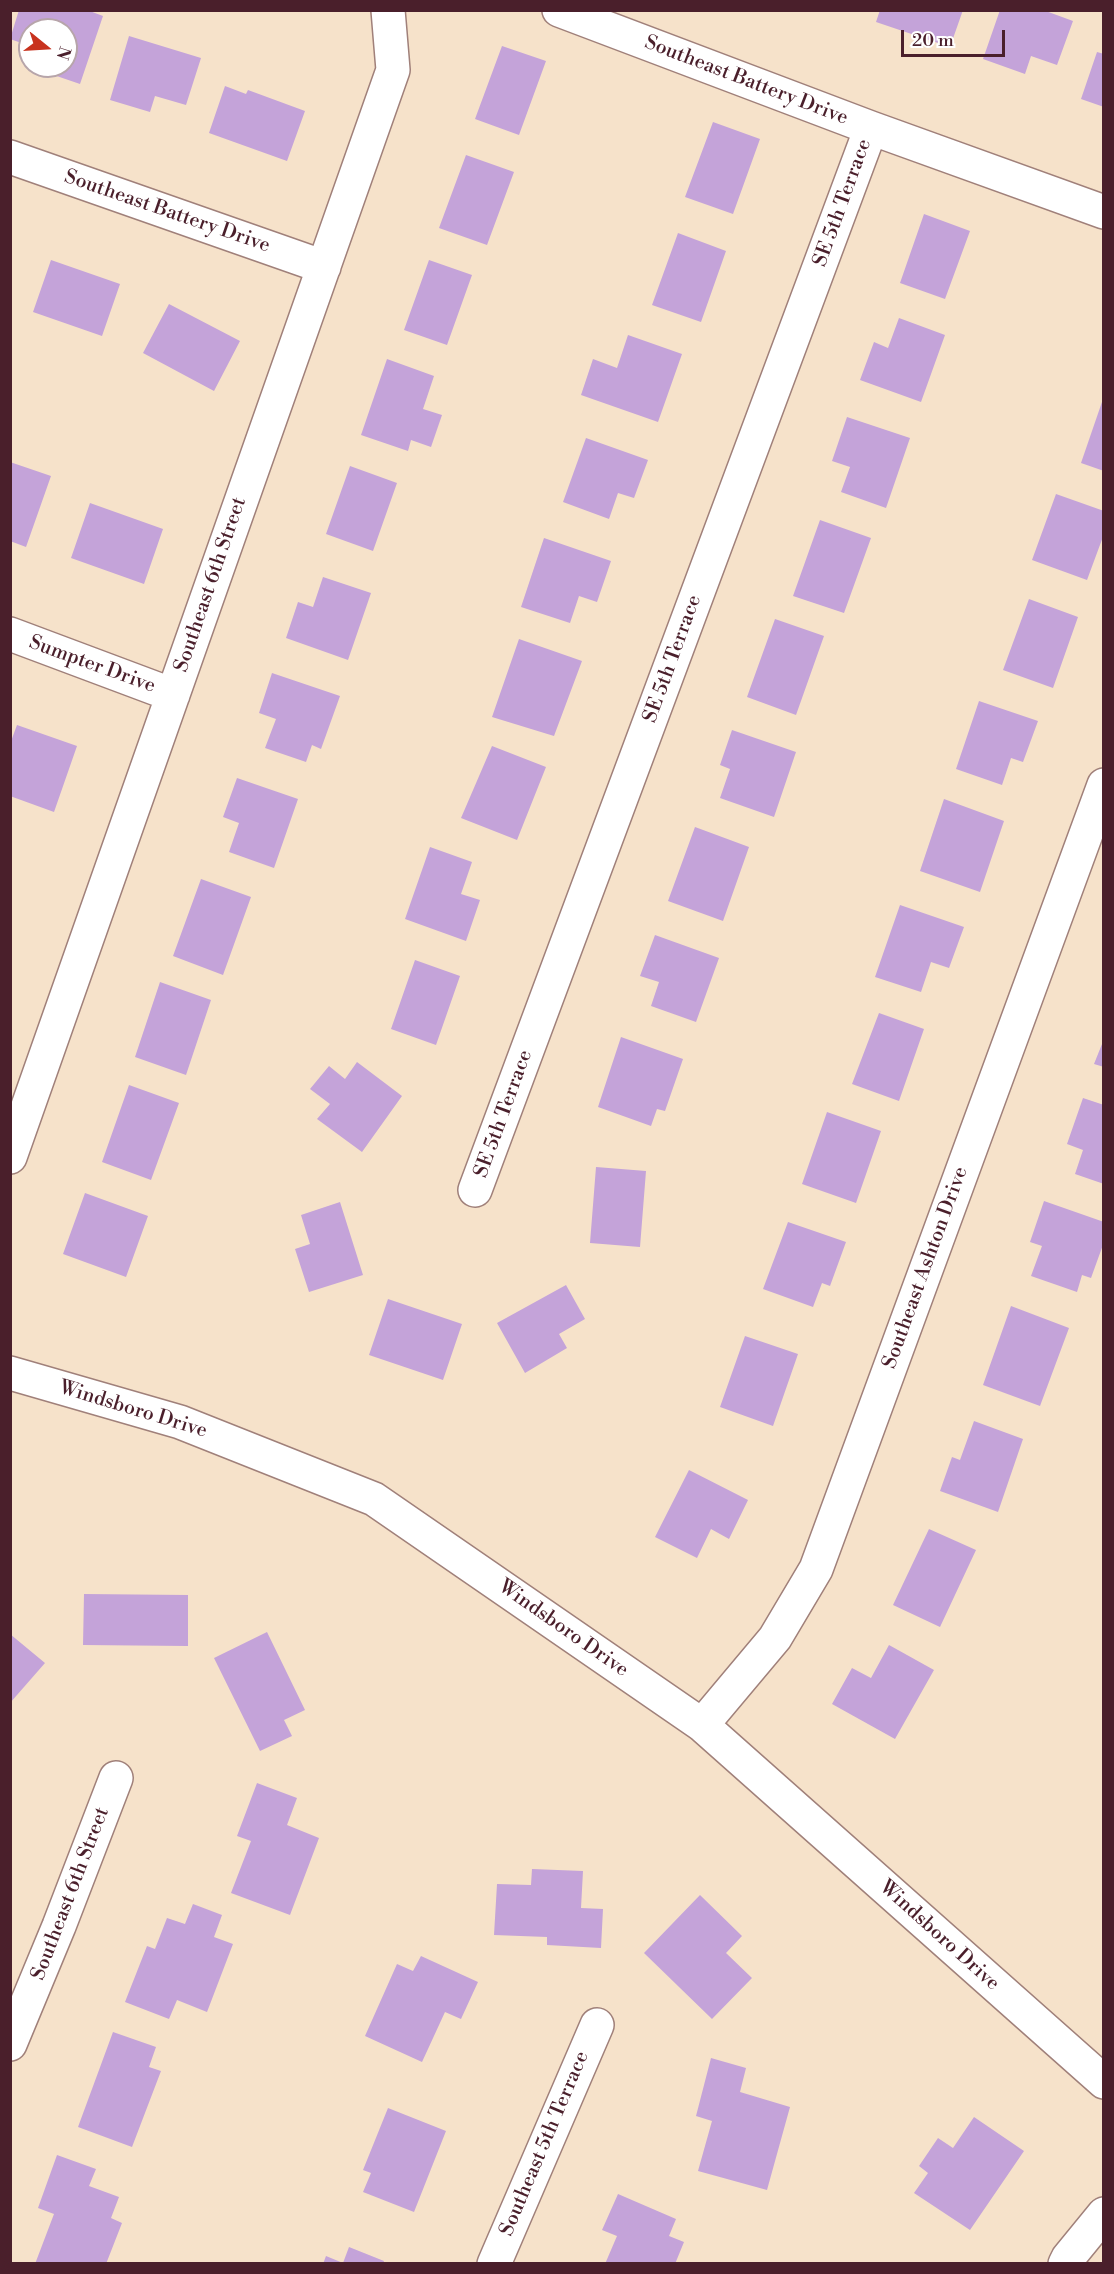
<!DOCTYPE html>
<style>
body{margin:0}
#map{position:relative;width:1114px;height:2274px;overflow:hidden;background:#f6e2ca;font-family:"Libre Bodoni",serif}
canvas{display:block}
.frame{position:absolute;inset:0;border:12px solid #4a1f2b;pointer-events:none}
.north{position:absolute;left:18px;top:18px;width:60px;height:60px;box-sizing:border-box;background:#fff;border:2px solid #b7a5aa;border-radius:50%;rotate:108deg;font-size:16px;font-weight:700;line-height:24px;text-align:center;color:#4a1f2b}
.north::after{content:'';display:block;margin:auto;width:21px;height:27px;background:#c8321e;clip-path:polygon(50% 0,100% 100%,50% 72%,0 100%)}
.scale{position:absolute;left:901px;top:30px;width:104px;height:27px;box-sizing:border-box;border:3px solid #4a1f2b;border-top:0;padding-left:8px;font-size:18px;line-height:21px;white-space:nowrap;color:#4a1f2b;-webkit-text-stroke:4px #fff;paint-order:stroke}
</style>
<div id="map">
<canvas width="1114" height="2274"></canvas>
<div class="frame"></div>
<div class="north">N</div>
<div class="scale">20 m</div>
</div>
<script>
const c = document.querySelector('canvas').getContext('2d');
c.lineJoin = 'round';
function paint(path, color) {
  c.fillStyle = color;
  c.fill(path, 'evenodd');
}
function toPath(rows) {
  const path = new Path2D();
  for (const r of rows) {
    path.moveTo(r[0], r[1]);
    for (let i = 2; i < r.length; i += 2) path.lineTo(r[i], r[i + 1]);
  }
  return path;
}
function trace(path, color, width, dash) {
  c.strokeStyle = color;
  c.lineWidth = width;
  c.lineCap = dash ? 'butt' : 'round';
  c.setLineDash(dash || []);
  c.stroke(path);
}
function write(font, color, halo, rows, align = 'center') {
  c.font = font + ' "Libre Bodoni",serif';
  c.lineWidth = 4.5;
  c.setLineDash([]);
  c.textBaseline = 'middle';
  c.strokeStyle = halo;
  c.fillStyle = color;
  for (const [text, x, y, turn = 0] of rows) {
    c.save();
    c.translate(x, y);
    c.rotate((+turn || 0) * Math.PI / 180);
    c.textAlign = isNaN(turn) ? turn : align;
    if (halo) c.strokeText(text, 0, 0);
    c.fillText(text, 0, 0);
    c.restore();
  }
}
paint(toPath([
 [19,10,87,10,103,16,80,84,42,71,43,66,66,66,66,30,30,30,30,46,10,39],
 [880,10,963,10,950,47,876,22],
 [1000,10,1043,10,1073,21,1057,65,1031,56,1025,74,983,59],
 [129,36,201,58,186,105,155,96,150,112,110,100],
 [502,46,546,61,519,135,475,119],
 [1097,52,1104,54,1104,107,1081,99],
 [225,86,246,94,248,90,305,111,287,161,209,133],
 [713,122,760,139,733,214,685,197],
 [466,155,514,172,487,245,439,228],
 [924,214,970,231,945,299,900,283],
 [678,233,726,251,701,322,652,305],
 [51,260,120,284,102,336,33,312],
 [429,260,472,275,447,345,404,330],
 [169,304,240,341,214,391,143,353],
 [899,318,945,335,921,402,860,380,874,342,888,348],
 [628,335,682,354,658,422,581,395,593,359,617,368],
 [387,359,434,376,423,409,442,415,431,447,411,440,408,451,361,435],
 [1103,399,1104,399,1104,471,1081,463],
 [847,417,910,438,886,508,841,492,850,467,832,461],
 [586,438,648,460,634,498,618,493,609,519,563,502],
 [10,462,51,476,26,547,10,541],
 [350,466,397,483,373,551,326,534],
 [1056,494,1104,511,1104,534,1087,580,1032,560],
 [90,503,163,529,144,584,71,558],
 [820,520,871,538,844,613,793,596],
 [544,538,611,561,597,602,579,596,570,623,521,607],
 [323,577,371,593,348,660,286,638,298,602,313,607],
 [1029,599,1078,617,1053,688,1003,670],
 [775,619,824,636,796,715,747,697],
 [519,639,582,661,554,736,492,717],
 [272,673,340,696,321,749,312,745,306,762,265,748,276,719,259,713],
 [979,701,1038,721,1023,762,1011,758,1002,785,956,769],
 [17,725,77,746,54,812,10,796,10,744],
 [732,730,796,752,774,817,720,798,730,769,720,765],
 [492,746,546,767,517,840,461,818],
 [237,778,298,799,274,868,229,852,239,823,223,817],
 [944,799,1004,821,980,892,920,871],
 [695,827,749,847,723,921,668,901],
 [430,847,472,862,461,894,480,900,466,941,405,919],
 [201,879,251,897,223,975,173,956],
 [900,905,964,927,949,968,931,962,921,992,875,977],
 [655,935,719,958,696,1022,651,1006,659,982,640,976],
 [415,960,460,976,436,1045,391,1029],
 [160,982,211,1000,186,1075,135,1057],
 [879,1013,924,1029,899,1101,852,1084],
 [621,1037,683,1059,665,1111,657,1109,651,1126,598,1107],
 [1104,1039,1104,1067,1094,1064],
 [357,1062,402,1096,362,1152,317,1119,330,1104,310,1089,329,1066,345,1079],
 [129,1085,179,1103,151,1180,102,1162],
 [1083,1098,1104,1105,1104,1184,1075,1174,1083,1150,1067,1144],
 [827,1112,881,1131,856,1203,802,1184],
 [596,1167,646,1171,640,1247,590,1243],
 [85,1193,148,1216,126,1277,63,1254],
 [1044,1201,1104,1222,1104,1242,1091,1278,1082,1275,1077,1292,1031,1276,1042,1246,1030,1242],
 [340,1202,363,1275,309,1292,295,1249,310,1244,301,1215],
 [788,1222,846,1242,830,1286,822,1283,813,1307,763,1289],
 [566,1285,585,1319,559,1334,567,1348,525,1373,497,1323],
 [388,1299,462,1324,443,1380,369,1355],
 [1011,1306,1069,1328,1040,1406,983,1385],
 [745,1336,798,1354,773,1426,720,1407],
 [974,1421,1023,1439,998,1512,940,1491,952,1457,960,1460],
 [689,1470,748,1500,729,1539,711,1529,697,1558,655,1537],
 [929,1529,976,1550,940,1627,893,1605],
 [84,1594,188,1595,188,1646,83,1645],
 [267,1632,305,1710,284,1720,292,1736,260,1751,214,1658],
 [10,1634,45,1663,10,1703],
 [889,1645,934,1670,895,1739,832,1704,852,1668,871,1678],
 [257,1783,297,1798,287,1825,319,1838,290,1915,231,1893,251,1841,237,1836],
 [532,1869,583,1871,581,1908,603,1909,601,1948,547,1945,547,1937,494,1935,497,1884,531,1885],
 [700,1895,742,1936,726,1953,752,1978,712,2019,644,1953],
 [193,1904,222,1915,214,1937,233,1944,207,2012,177,2000,169,2019,125,2002,147,1946,155,1949,167,1918,185,1924],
 [421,1956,478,1982,461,2019,445,2012,422,2062,365,2036,397,1964,413,1971],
 [113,2032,156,2047,149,2067,161,2071,132,2147,78,2127],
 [711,2058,746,2068,740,2092,790,2107,767,2190,698,2171,712,2121,696,2116],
 [388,2108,446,2131,414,2212,363,2192,371,2173,363,2170],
 [974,2117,1024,2151,970,2230,914,2193,928,2173,919,2166,938,2138,953,2148],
 [57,2155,96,2169,89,2186,119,2197,111,2218,122,2223,106,2264,35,2264,54,2214,38,2208],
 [618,2194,676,2219,669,2236,684,2242,675,2264,605,2264,617,2236,602,2230],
 [349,2247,384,2261,383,2264,323,2264,326,2256,343,2263]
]), '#c4a3d9');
const minor = toPath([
 [559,10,871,128,1104,212],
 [10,157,324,267],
 [10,634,173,695],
 [10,1157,393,70,388,10],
 [475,1190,871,128],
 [10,1373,180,1422,374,1499,702,1725,1104,2082],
 [702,1725,775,1638,816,1569,1104,785],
 [10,2044,59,1926,116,1778],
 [494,2264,597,2025],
 [1065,2264,1068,2258,1104,2214]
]);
trace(minor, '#a0807a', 36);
trace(minor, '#fff', 33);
write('20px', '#4a1f2b', '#fff', [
 ["Southeast Battery Drive",746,81,21],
 ["SE 5th Terrace",843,203,-70],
 ["Southeast Battery Drive",167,212,19],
 ["Southeast 6th Street",211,585,-71],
 ["SE 5th Terrace",673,659,-70],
 ["Sumpter Drive",92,665,20],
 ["SE 5th Terrace",504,1114,-70],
 ["Southeast Ashton Drive",926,1268,-70],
 ["Windsboro Drive",133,1410,17],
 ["Windsboro Drive",563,1629,35],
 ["Southeast 6th Street",71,1894,-69],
 ["Windsboro Drive",939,1936,42],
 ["Southeast 5th Terrace",545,2144,-67]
]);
</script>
